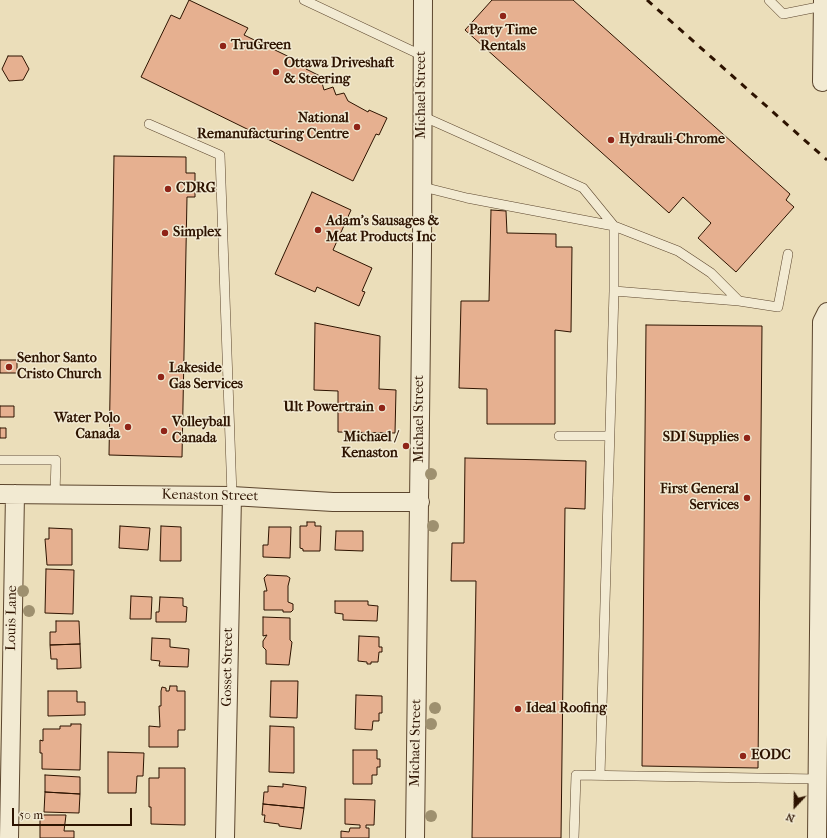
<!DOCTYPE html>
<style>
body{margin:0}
#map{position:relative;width:827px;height:838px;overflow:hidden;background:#ebdeba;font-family:"IM FELL French Canon",serif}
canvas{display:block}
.north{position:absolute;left:775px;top:786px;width:40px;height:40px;-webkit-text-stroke:3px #f2ead2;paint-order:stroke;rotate:202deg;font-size:11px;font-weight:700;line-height:16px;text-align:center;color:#2d1300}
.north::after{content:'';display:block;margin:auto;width:14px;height:18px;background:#2d1300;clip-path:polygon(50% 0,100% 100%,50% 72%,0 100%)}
.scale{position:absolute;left:12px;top:808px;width:120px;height:18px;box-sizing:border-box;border:2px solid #2d1300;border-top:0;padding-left:5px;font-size:12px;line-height:14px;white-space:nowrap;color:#2d1300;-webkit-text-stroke:3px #f2ead2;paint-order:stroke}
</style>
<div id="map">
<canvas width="827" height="838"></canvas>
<div class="north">N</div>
<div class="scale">50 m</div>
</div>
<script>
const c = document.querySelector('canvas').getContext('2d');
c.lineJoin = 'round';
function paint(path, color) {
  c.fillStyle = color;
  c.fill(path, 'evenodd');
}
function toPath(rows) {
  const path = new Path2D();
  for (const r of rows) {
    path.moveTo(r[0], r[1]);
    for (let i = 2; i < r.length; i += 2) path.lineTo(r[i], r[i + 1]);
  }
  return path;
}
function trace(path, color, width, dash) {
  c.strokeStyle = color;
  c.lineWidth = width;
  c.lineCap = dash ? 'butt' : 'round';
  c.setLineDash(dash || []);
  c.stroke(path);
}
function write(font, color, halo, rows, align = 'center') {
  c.font = font + ' "IM FELL French Canon",serif';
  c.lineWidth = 3;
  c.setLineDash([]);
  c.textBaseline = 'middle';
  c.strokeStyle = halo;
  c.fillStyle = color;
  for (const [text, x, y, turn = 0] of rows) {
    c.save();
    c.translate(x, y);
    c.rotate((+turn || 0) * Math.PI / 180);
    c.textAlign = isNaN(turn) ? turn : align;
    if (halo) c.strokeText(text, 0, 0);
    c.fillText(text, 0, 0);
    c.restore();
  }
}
const building = toPath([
 [189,0,248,28,244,35,308,66,306,69,320,76,324,90,333,87,336,95,344,93,348,101,368,112,369,110,387,118,379,135,376,134,353,181,141,77,171,15,180,19,189,0],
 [492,0,573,0,790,194,786,200,794,207,736,272,698,238,711,223,683,197,669,213,465,30,492,0],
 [8,56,22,56,29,69,23,80,9,81,2,69,8,56],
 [114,156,186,157,186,173,195,173,195,197,187,197,182,457,109,455,114,156],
 [312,192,351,210,333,250,372,268,362,291,365,292,359,306,317,287,315,292,275,274,312,192],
 [491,210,506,211,507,233,556,234,556,247,572,247,571,332,555,330,555,424,487,424,487,389,459,388,461,301,489,301,491,210],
 [315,323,380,336,379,389,396,390,395,433,338,432,338,391,314,390,315,323],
 [646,325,762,326,758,768,642,766,646,325],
 [0,360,17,360,17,373,0,373,0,360],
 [0,406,14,406,14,417,0,417,0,406],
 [0,428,6,428,6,438,0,438,0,428],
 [465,458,586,461,585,509,565,508,561,838,472,838,476,581,451,581,452,543,464,543,465,458],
 [307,522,315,522,315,526,321,526,320,551,303,551,303,549,300,548,300,526,307,526,307,522],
 [120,526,150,528,148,550,119,548,120,526],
 [161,526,181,527,181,561,160,561,161,526],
 [269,527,291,527,290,558,263,557,263,545,268,545,269,527],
 [49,528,72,529,72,565,47,565,45,539,49,539,49,528],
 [336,531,363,531,363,551,335,550,336,531],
 [46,569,74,570,73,614,45,613,46,569],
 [267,575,287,576,290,578,288,586,288,602,293,604,293,610,291,612,283,612,283,610,264,610,264,591,267,591,264,578,267,575],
 [131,596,152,597,151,619,130,619,131,596],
 [160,597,183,598,183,606,187,607,186,622,156,622,156,612,159,612,160,597],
 [335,601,368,601,368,605,378,606,377,621,343,620,343,614,335,613,335,601],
 [263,617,290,618,290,640,292,642,289,665,266,664,266,650,263,647,263,641,267,635,263,636,263,617],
 [56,621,79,621,80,644,50,645,50,632,56,632,56,621],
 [359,636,379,637,379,647,382,647,382,652,379,652,378,662,371,662,371,664,367,664,367,662,358,661,359,636],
 [152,638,170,639,170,647,189,649,188,667,159,666,160,661,151,660,152,638],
 [80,644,81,668,57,669,57,659,51,659,50,645,80,644],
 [271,681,298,681,297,718,270,717,271,681],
 [170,686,177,686,177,691,185,691,185,730,178,730,178,747,149,747,149,726,160,727,159,706,161,706,161,691,162,687,166,688,166,691,169,691,170,686],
 [48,691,77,691,77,702,85,702,85,715,48,716,48,691],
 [356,695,382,696,382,713,379,713,379,721,373,721,372,730,355,729,356,695],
 [71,724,81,724,80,770,42,769,42,753,40,753,40,740,43,741,43,729,60,729,60,726,71,726,71,724],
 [270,726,294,727,294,773,269,772,270,726],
 [353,750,377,750,377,759,380,759,380,767,377,767,377,775,372,775,372,784,353,784,353,750],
 [108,752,144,753,143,776,137,776,136,793,108,793,108,752],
 [159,768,185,768,185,825,151,824,151,807,149,807,149,778,159,778,159,768],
 [45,775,80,777,80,794,45,792,45,775],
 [283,784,306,787,304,808,263,804,264,792,268,792,268,786,283,787,283,784],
 [45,792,80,794,79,813,44,812,45,792],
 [345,799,375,800,374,825,366,825,366,828,369,828,369,838,341,838,341,831,349,832,350,828,360,828,360,825,345,824,345,799],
 [263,804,304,808,301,829,279,826,279,824,264,822,265,815,262,815,263,804],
 [40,815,66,815,64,831,74,831,74,838,40,838,40,815]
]);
paint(building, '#e6b090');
trace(building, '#2d1300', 1);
const service = toPath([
 [304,0,421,55],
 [769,0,783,14,823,6],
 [422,116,583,188,614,226,614,291,600,775],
 [149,124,220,155,232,496],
 [423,187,467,198,614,226,678,251,711,273,739,301,614,291],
 [739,301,778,307,788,254],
 [559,436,609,436],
 [0,460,56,460,55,494],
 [574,838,576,775,818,779]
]);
const minor = toPath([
 [822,82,823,0],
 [0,494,232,496,333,502,420,502],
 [9,838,15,494],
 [225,838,232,496],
 [415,838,422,250,423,0],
 [817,838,822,322,827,312]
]);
trace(service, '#5c462e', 10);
trace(minor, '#5c462e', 20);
trace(service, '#f2ead2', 9);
trace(minor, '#f2ead2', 18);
trace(toPath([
 [647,0,827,160]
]), '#2d1300', 3, [7, 7]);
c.fillStyle = '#9e906f';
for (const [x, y] of [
 [431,474],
 [433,526],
 [23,591],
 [29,611],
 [435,708],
 [431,724],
 [431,816]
]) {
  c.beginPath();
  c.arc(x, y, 6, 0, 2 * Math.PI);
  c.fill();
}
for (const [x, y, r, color] of [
 [503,16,4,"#8f2418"],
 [223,46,4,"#8f2418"],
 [276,72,4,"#8f2418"],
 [357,127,4,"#8f2418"],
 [611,140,4,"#8f2418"],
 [168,189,4,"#8f2418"],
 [318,230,4,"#8f2418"],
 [165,233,4,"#8f2418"],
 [9,367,4,"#8f2418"],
 [161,377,4,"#8f2418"],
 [382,408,4,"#8f2418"],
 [128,427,4,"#8f2418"],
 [164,431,4,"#8f2418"],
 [747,438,4,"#8f2418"],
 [406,446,4,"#8f2418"],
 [747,498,4,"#8f2418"],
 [518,709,4,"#8f2418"],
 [743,756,4,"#8f2418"]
]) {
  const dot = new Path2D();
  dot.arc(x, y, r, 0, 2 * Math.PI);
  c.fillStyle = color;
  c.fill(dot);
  trace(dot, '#f2ead2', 1.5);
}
write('bold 14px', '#2d1300', '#f2ead2', [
 ["Party Time",503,31,"center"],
 ["Rentals",503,47,"center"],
 ["TruGreen",231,46],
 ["Ottawa Driveshaft",284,64],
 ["& Steering",284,80],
 ["National",349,119,"right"],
 ["Remanufacturing Centre",349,135,"right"],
 ["Hydrauli-Chrome",619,140],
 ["CDRG",176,189],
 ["Adam's Sausages &",326,222],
 ["Meat Products Inc",326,238],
 ["Simplex",173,233],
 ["Senhor Santo",17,359],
 ["Cristo Church",17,375],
 ["Lakeside",169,369],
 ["Gas Services",169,385],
 ["Ult Powertrain",374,408,"right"],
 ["Water Polo",120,419,"right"],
 ["Canada",120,435,"right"],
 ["Volleyball",172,423],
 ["Canada",172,439],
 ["Michael /",398,438,"right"],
 ["Kenaston",398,454,"right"],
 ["SDI Supplies",739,438,"right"],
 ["First General",739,490,"right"],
 ["Services",739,506,"right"],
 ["Ideal Roofing",526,709],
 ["EODC",751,756]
], 'left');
write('14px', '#2d1300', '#f2ead2', [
 ["Michael Street",422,95,-90],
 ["Michael Street",420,419,-90],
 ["Kenaston Street",210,496,1],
 ["Louis Lane",12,618,-89],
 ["Gosset Street",228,667,-89],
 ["Michael Street",416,743,-89]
]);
</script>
